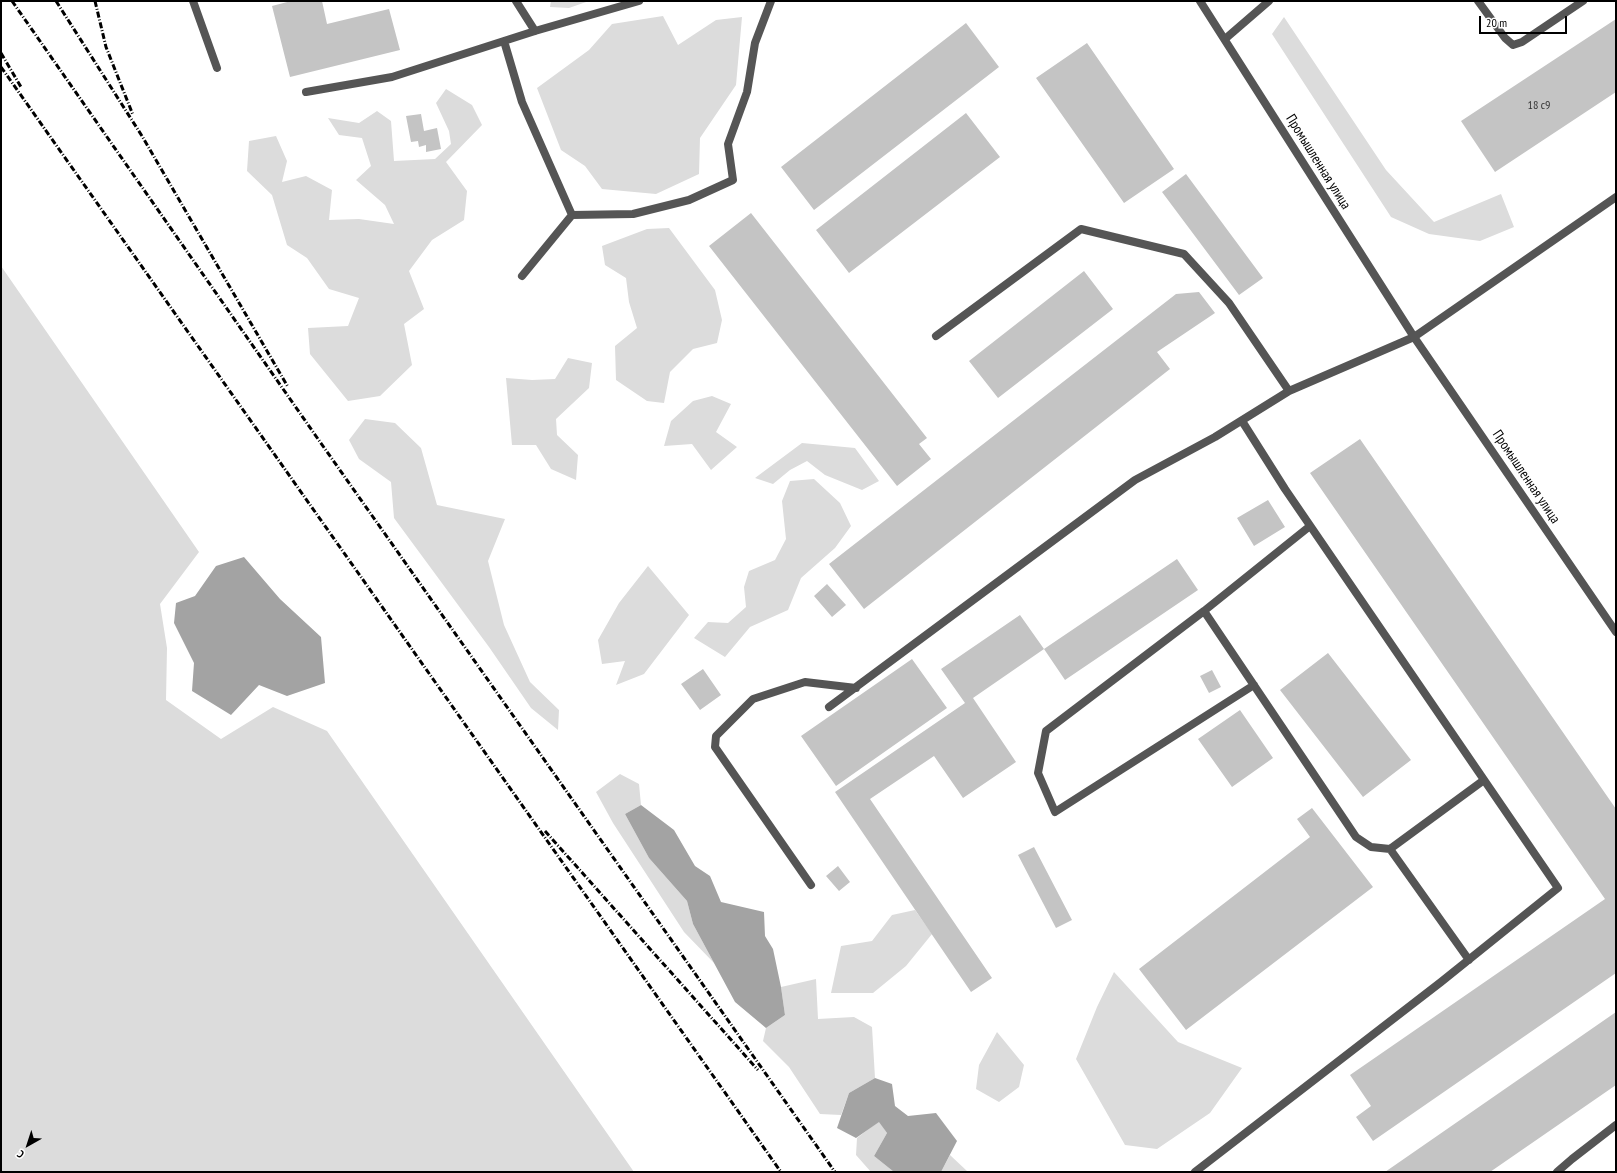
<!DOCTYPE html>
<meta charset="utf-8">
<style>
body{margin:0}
#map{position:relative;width:1617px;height:1173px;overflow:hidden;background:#fff;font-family:"PT Sans Narrow",sans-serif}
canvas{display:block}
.frame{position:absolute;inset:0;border:2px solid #000;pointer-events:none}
.north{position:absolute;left:8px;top:1125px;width:40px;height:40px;-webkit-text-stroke:3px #fff;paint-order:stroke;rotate:219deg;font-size:11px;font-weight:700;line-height:16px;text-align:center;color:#000}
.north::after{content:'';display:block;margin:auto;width:14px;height:18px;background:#000;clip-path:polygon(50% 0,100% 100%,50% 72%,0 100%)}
.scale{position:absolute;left:1479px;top:16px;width:88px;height:18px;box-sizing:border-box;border:2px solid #000;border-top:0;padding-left:5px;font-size:12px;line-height:14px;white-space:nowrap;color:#000;-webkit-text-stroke:3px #fff;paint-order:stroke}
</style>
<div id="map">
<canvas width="1617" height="1173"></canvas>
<div class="frame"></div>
<div class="north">С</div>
<div class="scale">20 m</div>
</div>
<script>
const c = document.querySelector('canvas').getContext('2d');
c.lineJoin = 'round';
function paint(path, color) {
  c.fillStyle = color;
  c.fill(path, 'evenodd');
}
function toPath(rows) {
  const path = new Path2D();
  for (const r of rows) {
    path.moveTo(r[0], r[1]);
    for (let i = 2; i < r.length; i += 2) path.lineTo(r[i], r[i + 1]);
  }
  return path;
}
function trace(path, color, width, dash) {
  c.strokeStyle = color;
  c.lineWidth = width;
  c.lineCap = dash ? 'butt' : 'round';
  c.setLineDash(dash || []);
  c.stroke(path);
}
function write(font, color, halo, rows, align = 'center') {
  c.font = font + ' "PT Sans Narrow",sans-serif';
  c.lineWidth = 3;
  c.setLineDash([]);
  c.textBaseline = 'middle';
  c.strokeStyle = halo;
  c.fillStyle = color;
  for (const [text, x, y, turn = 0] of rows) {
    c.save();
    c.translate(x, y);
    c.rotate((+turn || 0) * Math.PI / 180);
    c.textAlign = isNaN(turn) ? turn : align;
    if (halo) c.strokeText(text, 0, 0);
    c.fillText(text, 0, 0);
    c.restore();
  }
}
paint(toPath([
 [551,1,589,1,569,8,550,7],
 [663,16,678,45,716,20,742,17,736,85,700,138,699,174,656,194,602,189,585,166,561,150,537,88,589,50,612,24],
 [1284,17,1386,170,1434,222,1501,194,1514,227,1480,241,1429,234,1391,217,1272,34],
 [446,89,472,105,482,125,446,162,467,191,464,220,432,240,409,271,424,309,404,324,412,365,380,396,348,401,310,354,308,328,348,326,359,298,329,289,307,258,287,245,272,195,247,171,249,141,276,136,287,161,282,182,306,176,332,190,329,220,359,219,394,224,385,205,356,180,371,166,362,138,339,135,328,118,359,123,377,111,391,121,394,161,435,159,451,144,449,131,436,103],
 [669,228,715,290,722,320,717,343,693,349,670,372,664,403,647,401,616,380,615,346,637,328,629,302,626,278,605,265,602,246,647,229],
 [1,266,199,552,160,604,167,648,166,700,221,739,273,707,327,731,634,1172,1,1172],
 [568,358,592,363,589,388,556,419,557,435,578,455,576,480,551,469,536,445,512,445,506,378,532,380,555,379],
 [712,396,731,404,716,432,737,447,711,470,692,444,664,446,671,421,693,401],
 [365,419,395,423,421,448,437,505,505,519,488,561,504,625,530,682,559,710,558,730,531,708,489,647,394,518,391,482,359,459,349,440],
 [802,443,855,448,879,481,862,490,825,475,807,461,790,470,773,484,755,478],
 [814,479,840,503,851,526,835,548,801,578,788,610,750,627,725,657,694,638,708,622,728,623,746,607,744,587,749,571,775,560,786,539,782,501,790,481],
 [648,566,689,615,644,674,616,685,625,661,602,664,598,640,619,603],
 [620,774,639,784,641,805,625,814,649,858,687,901,693,924,714,963,684,932,613,823,596,792],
 [915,910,932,934,906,966,873,993,831,993,841,946,872,941,892,915],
 [1114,972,1178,1042,1242,1068,1210,1113,1157,1149,1125,1145,1076,1059,1097,1007],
 [816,979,818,1019,854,1017,872,1027,875,1078,849,1093,841,1115,820,1114,789,1067,763,1041,766,1028,785,1015,781,987],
 [997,1032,1024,1065,1019,1087,999,1102,976,1089,979,1065],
 [879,1121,887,1133,874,1156,894,1172,871,1172,856,1155,857,1138],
 [950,1155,967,1171,967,1172,941,1172]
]), '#dcdcdc');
paint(toPath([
 [244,557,280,599,321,637,325,683,287,696,259,685,231,715,192,691,194,663,174,623,176,603,195,596,216,566],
 [641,805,674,830,695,866,710,876,721,902,764,912,765,936,773,949,781,987,785,1015,766,1028,735,1002,693,924,687,901,649,858,625,814],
 [875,1078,892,1084,895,1106,908,1116,936,1113,957,1141,941,1172,894,1172,874,1156,887,1133,879,1122,856,1138,837,1128,849,1093]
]), '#a3a3a3');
paint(toPath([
 [291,1,322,1,327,24,389,9,400,50,290,77,272,6],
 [1616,19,1616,92,1495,172,1461,121],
 [966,23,999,67,814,210,781,167],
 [1087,43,1174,169,1124,203,1036,78],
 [966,113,1000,157,849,273,816,230],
 [421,114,424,131,437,128,441,149,426,152,426,145,419,147,418,141,411,142,406,116],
 [1186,174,1263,278,1239,295,1162,192],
 [751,213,927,438,919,444,931,459,897,486,709,246],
 [1084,271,1113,309,998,398,969,361],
 [1199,292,1215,313,1157,352,1170,369,864,609,829,564,1176,294],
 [1360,439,1616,809,1616,973,1373,1141,1356,1117,1371,1106,1350,1075,1605,899,1310,473],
 [1268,500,1285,527,1254,546,1237,518],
 [1177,559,1198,590,1065,680,1044,649],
 [827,584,846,605,832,617,814,596],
 [1020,615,1044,649,973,698,1016,762,963,798,934,756,870,799,992,978,971,992,835,792,965,703,941,669],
 [1328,653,1411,760,1363,797,1280,690],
 [912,659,947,708,836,786,801,736],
 [703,669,721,695,700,710,681,684],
 [1212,670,1221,687,1209,693,1200,676],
 [1240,710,1273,758,1232,787,1198,739],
 [1312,808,1373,887,1186,1030,1139,969,1310,837,1297,819],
 [1034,847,1072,920,1056,928,1018,855],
 [838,866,850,882,839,891,826,876],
 [1616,1012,1616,1085,1490,1172,1385,1172]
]), '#c4c4c4');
trace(toPath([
 [193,1,217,68],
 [516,1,535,31],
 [1478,1,1505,38,1513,45,1522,42,1583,1],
 [1225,39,1269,1],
 [504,41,522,102,572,215],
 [306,92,392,77,535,31,639,1],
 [572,215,633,214,689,200,733,180,728,144,747,92,755,43,771,1],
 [522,276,572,215],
 [936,336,1081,229,1184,254,1229,303,1289,391],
 [1310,526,1204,611,1356,837,1371,847,1390,849,1469,960],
 [1204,611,1046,731,1038,773,1055,812,1254,685],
 [829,707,1135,480,1215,437,1289,391,1414,337],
 [1390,849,1484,780],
 [811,885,715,747,716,736,753,699,805,682,856,688],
 [1195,1172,1441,982,1558,888,1285,489,1242,421],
 [1557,1172,1572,1159,1616,1125]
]), '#555', 8);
trace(toPath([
 [1200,1,1414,337,1616,632],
 [1414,337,1616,197]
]), '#555', 8);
trace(toPath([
 [12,1,318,439,835,1172],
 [56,1,142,136,288,387],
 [95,1,106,47,133,115],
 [1,53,21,87],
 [1,67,781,1172],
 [545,831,758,1070]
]), '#000', 3, [6, 2, 1, 2]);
write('12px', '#313131', null, [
 ["18 с9",1539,106]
]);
write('14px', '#000', '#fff', [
 ["Промышленная улица",1318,162,58],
 ["Промышленная улица",1526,477,56]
]);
</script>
